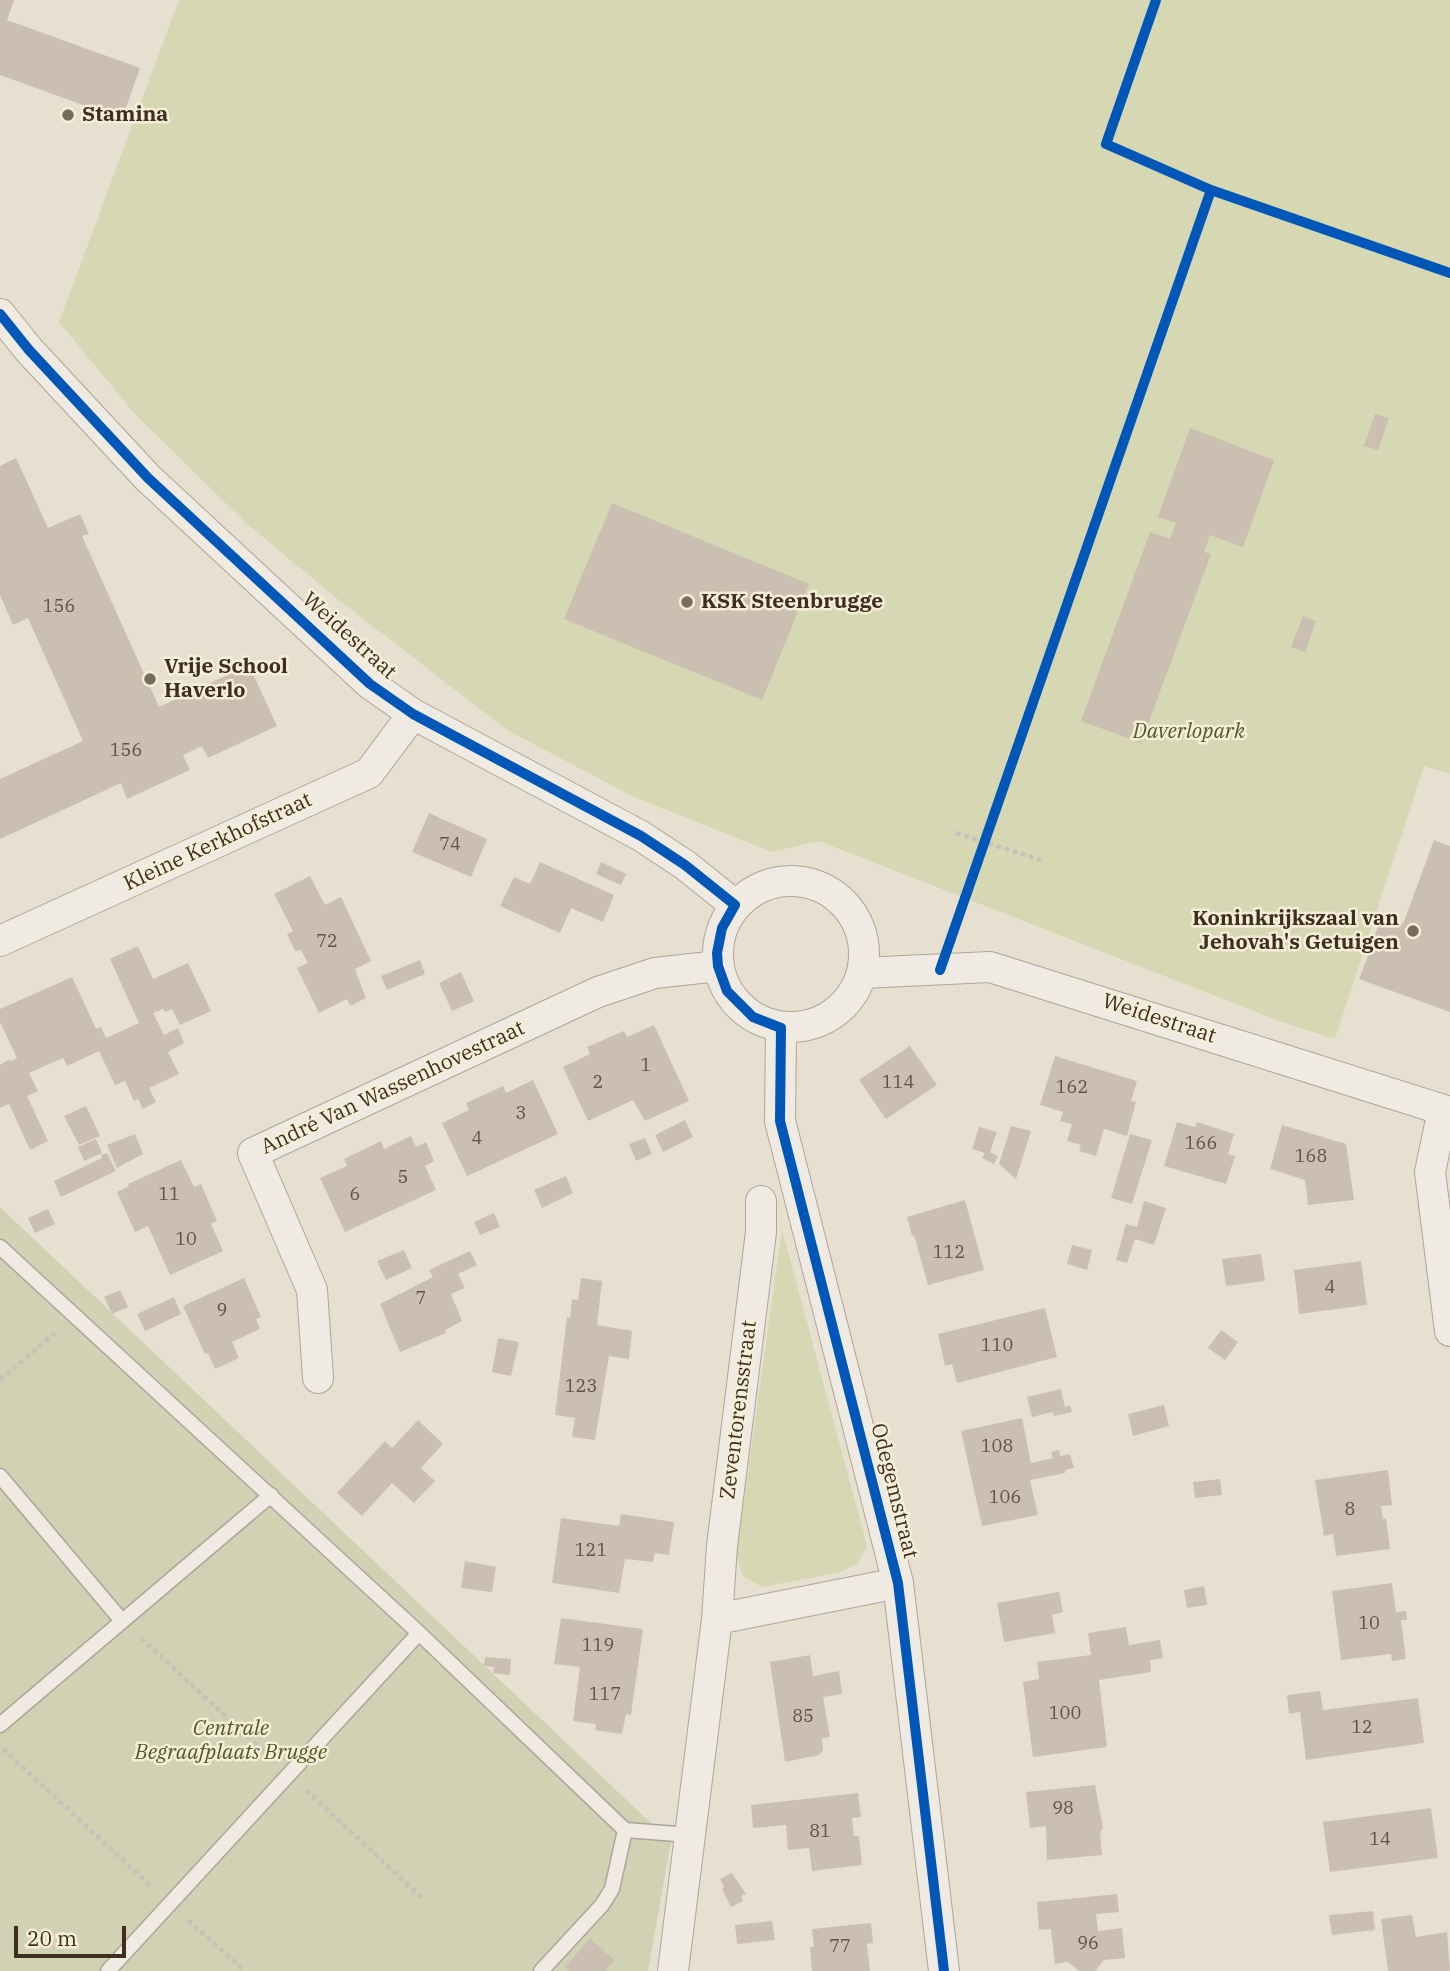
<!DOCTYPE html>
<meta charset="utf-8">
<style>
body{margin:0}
#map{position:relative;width:1450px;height:1971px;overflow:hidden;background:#e7e0d1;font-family:"IBM Plex Serif",serif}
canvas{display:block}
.scale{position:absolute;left:14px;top:1926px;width:112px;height:32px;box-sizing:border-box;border:4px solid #3d2e20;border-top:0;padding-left:9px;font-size:21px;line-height:24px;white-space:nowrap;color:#3d2e20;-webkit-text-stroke:5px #f7eed8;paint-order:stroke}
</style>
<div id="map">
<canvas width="1450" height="1971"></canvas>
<div class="scale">20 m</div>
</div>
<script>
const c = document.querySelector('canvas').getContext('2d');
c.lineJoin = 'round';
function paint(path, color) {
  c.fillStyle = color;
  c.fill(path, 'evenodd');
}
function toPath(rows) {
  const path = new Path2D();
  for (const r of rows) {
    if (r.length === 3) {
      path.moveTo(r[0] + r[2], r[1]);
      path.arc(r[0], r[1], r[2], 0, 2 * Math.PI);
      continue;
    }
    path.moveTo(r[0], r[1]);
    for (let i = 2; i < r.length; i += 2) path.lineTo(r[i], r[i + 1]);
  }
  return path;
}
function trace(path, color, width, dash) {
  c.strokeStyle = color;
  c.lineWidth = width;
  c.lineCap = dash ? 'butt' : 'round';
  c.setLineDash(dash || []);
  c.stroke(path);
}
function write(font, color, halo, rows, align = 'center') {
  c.font = font + ' "IBM Plex Serif",serif';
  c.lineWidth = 5;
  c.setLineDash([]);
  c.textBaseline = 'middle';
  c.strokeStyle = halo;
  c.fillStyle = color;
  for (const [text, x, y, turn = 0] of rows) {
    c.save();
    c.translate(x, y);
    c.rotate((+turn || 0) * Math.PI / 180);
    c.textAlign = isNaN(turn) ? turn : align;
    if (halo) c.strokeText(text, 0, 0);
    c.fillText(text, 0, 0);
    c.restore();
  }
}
paint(toPath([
 [179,0,1450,0,1450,774,1424,766,1335,1039,1282,1022,819,841,772,852,634,797,507,730,335,597,246,523,134,413,59,322],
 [782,1229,867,1546,858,1563,841,1572,762,1587,743,1576,736,1556]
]), '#d6d7b3');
paint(toPath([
 [0,1207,671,1842,648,1971,0,1971]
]), '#d1d1b3');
paint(toPath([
 [0,0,14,0,7,20,140,68,122,119,0,75],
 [1375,414,1389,418,1378,450,1364,446],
 [1190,428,1274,460,1243,547,1210,535,1204,552,1211,554,1141,743,1081,721,1150,532,1170,539,1176,523,1158,517],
 [16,458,48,528,80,514,89,534,82,536,159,707,249,665,277,726,208,758,202,746,183,755,190,770,127,799,121,783,0,839,0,779,83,741,28,618,13,625,0,595,0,466],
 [612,503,809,584,762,700,564,619],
 [1303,616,1316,621,1305,652,1291,647],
 [429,813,487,839,471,877,412,852],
 [1434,840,1450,846,1450,1012,1359,979,1368,956,1362,954,1368,938,1373,940,1382,916,1403,924],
 [540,862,614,895,603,922,571,908,560,933,500,906,514,877,530,884],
 [601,862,626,874,621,885,596,874],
 [310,876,325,905,341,897,371,961,355,969,366,998,350,1006,347,999,319,1013,297,968,308,963,301,950,295,951,287,934,293,931,274,894],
 [138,946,153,979,188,963,211,1011,180,1025,172,1009,165,1012,163,1009,153,1013,164,1035,178,1028,184,1043,168,1052,179,1074,149,1088,156,1102,143,1109,138,1099,134,1101,125,1081,115,1085,99,1051,67,1066,63,1058,29,1073,38,1091,27,1096,48,1141,30,1150,9,1104,0,1108,0,1065,10,1059,11,1061,17,1058,0,1022,0,1009,72,977,96,1029,101,1027,106,1038,139,1023,110,959],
 [420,960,425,974,387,990,381,976],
 [461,972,474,1001,452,1011,439,983],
 [654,1025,689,1101,645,1121,633,1100,588,1121,563,1067,590,1054,587,1047,624,1031,627,1037],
 [910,1046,937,1085,886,1119,859,1080],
 [1055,1056,1137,1081,1131,1101,1136,1102,1127,1136,1104,1129,1096,1156,1079,1151,1081,1145,1067,1141,1072,1124,1060,1121,1063,1112,1040,1105],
 [533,1080,558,1134,467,1176,442,1123,469,1110,466,1103,503,1086,506,1093],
 [86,1106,100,1136,79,1145,64,1116],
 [685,1120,693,1137,663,1152,655,1135],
 [1177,1122,1195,1127,1197,1122,1234,1134,1228,1154,1235,1156,1226,1184,1164,1166],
 [1282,1125,1346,1144,1354,1200,1308,1205,1305,1180,1270,1169],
 [1011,1126,1031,1131,1016,1179,999,1164],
 [979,1127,997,1132,990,1152,998,1156,994,1164,982,1158,985,1153,972,1149],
 [135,1134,143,1154,117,1168,107,1145],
 [1130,1134,1152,1140,1132,1204,1111,1198],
 [411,1136,416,1147,426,1142,434,1161,425,1166,436,1190,345,1232,320,1178,347,1166,344,1159,381,1141,384,1149],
 [645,1138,652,1154,636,1161,629,1144],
 [96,1139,102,1153,84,1161,78,1147],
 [107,1153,116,1171,61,1197,54,1181,102,1158,101,1155],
 [181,1160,194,1187,201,1184,217,1221,211,1224,223,1251,170,1275,148,1226,135,1232,117,1192,129,1186,128,1184],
 [566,1176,573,1193,542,1208,534,1190],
 [965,1200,984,1270,928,1285,914,1235,912,1236,907,1217],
 [1144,1201,1166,1208,1154,1245,1135,1239,1127,1263,1116,1260,1126,1224,1137,1227],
 [48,1209,55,1224,35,1233,28,1218],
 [494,1213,500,1227,480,1235,474,1222],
 [1072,1245,1092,1250,1087,1270,1067,1264],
 [404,1250,412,1268,386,1280,377,1261],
 [470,1251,477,1265,458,1274,465,1288,451,1294,462,1321,445,1330,446,1333,400,1352,380,1304,433,1277,429,1270],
 [1261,1254,1265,1281,1226,1286,1222,1259],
 [1361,1261,1367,1305,1299,1314,1294,1270],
 [244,1278,261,1317,256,1319,260,1329,232,1342,239,1358,215,1369,208,1353,205,1354,183,1306],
 [581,1278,602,1281,597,1325,632,1331,629,1359,609,1356,595,1440,572,1437,575,1418,555,1415,567,1317,570,1318,572,1299,578,1300],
 [120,1290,128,1307,112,1314,104,1297],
 [174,1297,181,1314,145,1331,137,1314],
 [1045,1308,1057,1357,957,1383,952,1364,945,1366,938,1334],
 [1221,1330,1238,1342,1225,1360,1208,1348],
 [498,1338,519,1342,511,1376,492,1372],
 [1061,1389,1065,1407,1070,1405,1072,1412,1054,1416,1053,1412,1032,1417,1027,1397],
 [1164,1405,1169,1426,1133,1436,1128,1414],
 [1022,1418,1031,1463,1053,1458,1051,1452,1059,1450,1060,1456,1070,1454,1074,1468,1065,1470,1065,1473,1030,1480,1038,1515,982,1526,961,1431],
 [418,1420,443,1444,421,1468,435,1481,414,1503,392,1483,362,1516,337,1493,385,1441,392,1448],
 [1388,1470,1392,1505,1381,1506,1383,1519,1386,1518,1390,1549,1336,1556,1333,1534,1324,1536,1315,1480],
 [1220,1479,1222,1495,1195,1498,1193,1482],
 [621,1514,674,1522,669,1555,655,1553,653,1562,625,1559,619,1593,552,1583,561,1518,619,1526],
 [465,1561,496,1567,492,1592,461,1588],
 [1392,1583,1396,1612,1406,1611,1407,1620,1401,1620,1406,1659,1392,1661,1391,1654,1341,1660,1332,1591],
 [1204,1586,1207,1605,1187,1608,1184,1590],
 [1059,1592,1063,1612,1052,1615,1055,1633,1004,1642,997,1603],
 [561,1618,643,1629,631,1715,626,1714,622,1734,595,1730,596,1724,573,1721,580,1667,554,1664],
 [1126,1627,1129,1645,1160,1640,1163,1658,1150,1660,1151,1672,1099,1680,1107,1747,1033,1757,1023,1682,1039,1679,1037,1662,1091,1655,1088,1633],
 [810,1655,813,1676,839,1671,842,1694,823,1697,830,1737,822,1738,823,1750,819,1755,785,1762,770,1662],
 [485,1657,511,1659,510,1675,493,1673,494,1667,484,1666],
 [1320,1691,1323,1710,1418,1698,1424,1743,1306,1760,1300,1712,1289,1714,1287,1695],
 [1095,1785,1103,1828,1100,1832,1102,1855,1047,1860,1046,1826,1030,1828,1026,1792],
 [858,1793,861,1817,852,1818,854,1836,859,1836,862,1865,812,1871,809,1848,788,1850,786,1825,753,1828,751,1805],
 [1431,1808,1438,1858,1330,1872,1323,1822],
 [732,1873,746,1894,741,1896,743,1901,731,1907,722,1889,724,1887,720,1879],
 [1117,1894,1119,1912,1096,1914,1098,1931,1122,1928,1125,1958,1104,1960,1095,1971,1079,1971,1068,1962,1055,1964,1051,1929,1039,1930,1037,1902],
 [1373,1911,1375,1930,1332,1935,1329,1915],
 [1412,1915,1416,1937,1447,1932,1450,1971,1388,1971,1381,1919],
 [772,1921,775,1940,737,1944,735,1925],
 [871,1923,873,1943,867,1944,870,1971,812,1971,810,1947,814,1947,812,1929],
 [590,1939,614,1960,605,1971,570,1971,565,1967]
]), '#cbbfb2');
const lane = toPath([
 [0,1247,419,1633,625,1830],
 [0,1476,122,1621],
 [0,1725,271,1495],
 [108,1971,419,1633],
 [541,1971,602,1905,612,1889,625,1830,690,1835]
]);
const street = toPath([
 [0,314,29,350,148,478,370,684,413,714,641,836,685,865,735,905],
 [791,954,73],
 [0,941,369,773,413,714],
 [862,973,990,967,1450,1112],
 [781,1028,780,1121,898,1583,944,1971],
 [1443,1110,1430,1172,1450,1331],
 [318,1378,312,1290,253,1153,598,992,655,973,718,966],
 [717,1619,898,1583],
 [673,1971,717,1619,722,1546,761,1232,761,1201]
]);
trace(lane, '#ada599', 17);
trace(street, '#ada599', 32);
trace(toPath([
 [956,833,1041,860],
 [0,1380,55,1333],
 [141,1638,271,1758],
 [3,1749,151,1886],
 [306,1790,421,1897],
 [188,1920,245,1971]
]), '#c8c2b9', 4.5, [5, 3.5]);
trace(lane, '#efebe3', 14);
trace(street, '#efebe3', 30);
trace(toPath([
 [1156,0,1106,144,1211,190,1450,273],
 [0,314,29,350,148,478,370,684,413,714,641,836,685,865,735,905,722,928,717,953,718,966,727,991,753,1017,781,1028,780,1121,898,1583,944,1971],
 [940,970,1211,190]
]), '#0057b8', 10);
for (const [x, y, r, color] of [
 [68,115,7,"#786c5e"],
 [687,602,7,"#786c5e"],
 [150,679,7,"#786c5e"],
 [1413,931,7,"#786c5e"]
]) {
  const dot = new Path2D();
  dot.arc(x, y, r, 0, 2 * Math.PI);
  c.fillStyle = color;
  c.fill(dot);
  trace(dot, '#f7eed8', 2.5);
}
write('18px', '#605244', null, [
 ["156",59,607],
 ["156",126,751],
 ["74",450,845],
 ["72",327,942],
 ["1",646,1066],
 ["2",598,1083],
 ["114",898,1083],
 ["162",1072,1088],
 ["3",521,1114],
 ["4",477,1139],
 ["166",1201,1144],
 ["168",1311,1157],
 ["5",403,1178],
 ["11",169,1195],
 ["6",355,1195],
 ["10",186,1240],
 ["112",949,1253],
 ["4",1330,1288],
 ["7",421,1299],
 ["9",222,1311],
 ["110",997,1346],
 ["123",581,1387],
 ["108",997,1447],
 ["106",1005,1498],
 ["8",1350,1510],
 ["121",591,1551],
 ["10",1369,1624],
 ["119",598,1646],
 ["117",605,1695],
 ["100",1065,1714],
 ["85",803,1717],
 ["12",1362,1728],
 ["98",1063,1809],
 ["81",820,1832],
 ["14",1380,1840],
 ["96",1088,1944],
 ["77",840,1947]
]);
write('bold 21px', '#3d2e20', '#f7eed8', [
 ["Stamina",82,115],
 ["KSK Steenbrugge",701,602],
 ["Vrije School",164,667],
 ["Haverlo",164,691],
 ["Koninkrijkszaal van",1399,919,"right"],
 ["Jehovah's Getuigen",1399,943,"right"]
], 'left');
write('21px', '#3d2e20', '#f7eed8', [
 ["Weidestraat",349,636,42],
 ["Kleine Kerkhofstraat",218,842,-25],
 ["Weidestraat",1159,1019,18],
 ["André Van Wassenhovestraat",393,1088,-25],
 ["Zeventorensstraat",739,1410,-83],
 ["Odegemstraat",894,1491,76]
]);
write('italic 21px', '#4d5a26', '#f7eed8', [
 ["Daverlopark",1189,732],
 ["Centrale",231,1729],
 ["Begraafplaats Brugge",231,1753]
]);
</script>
